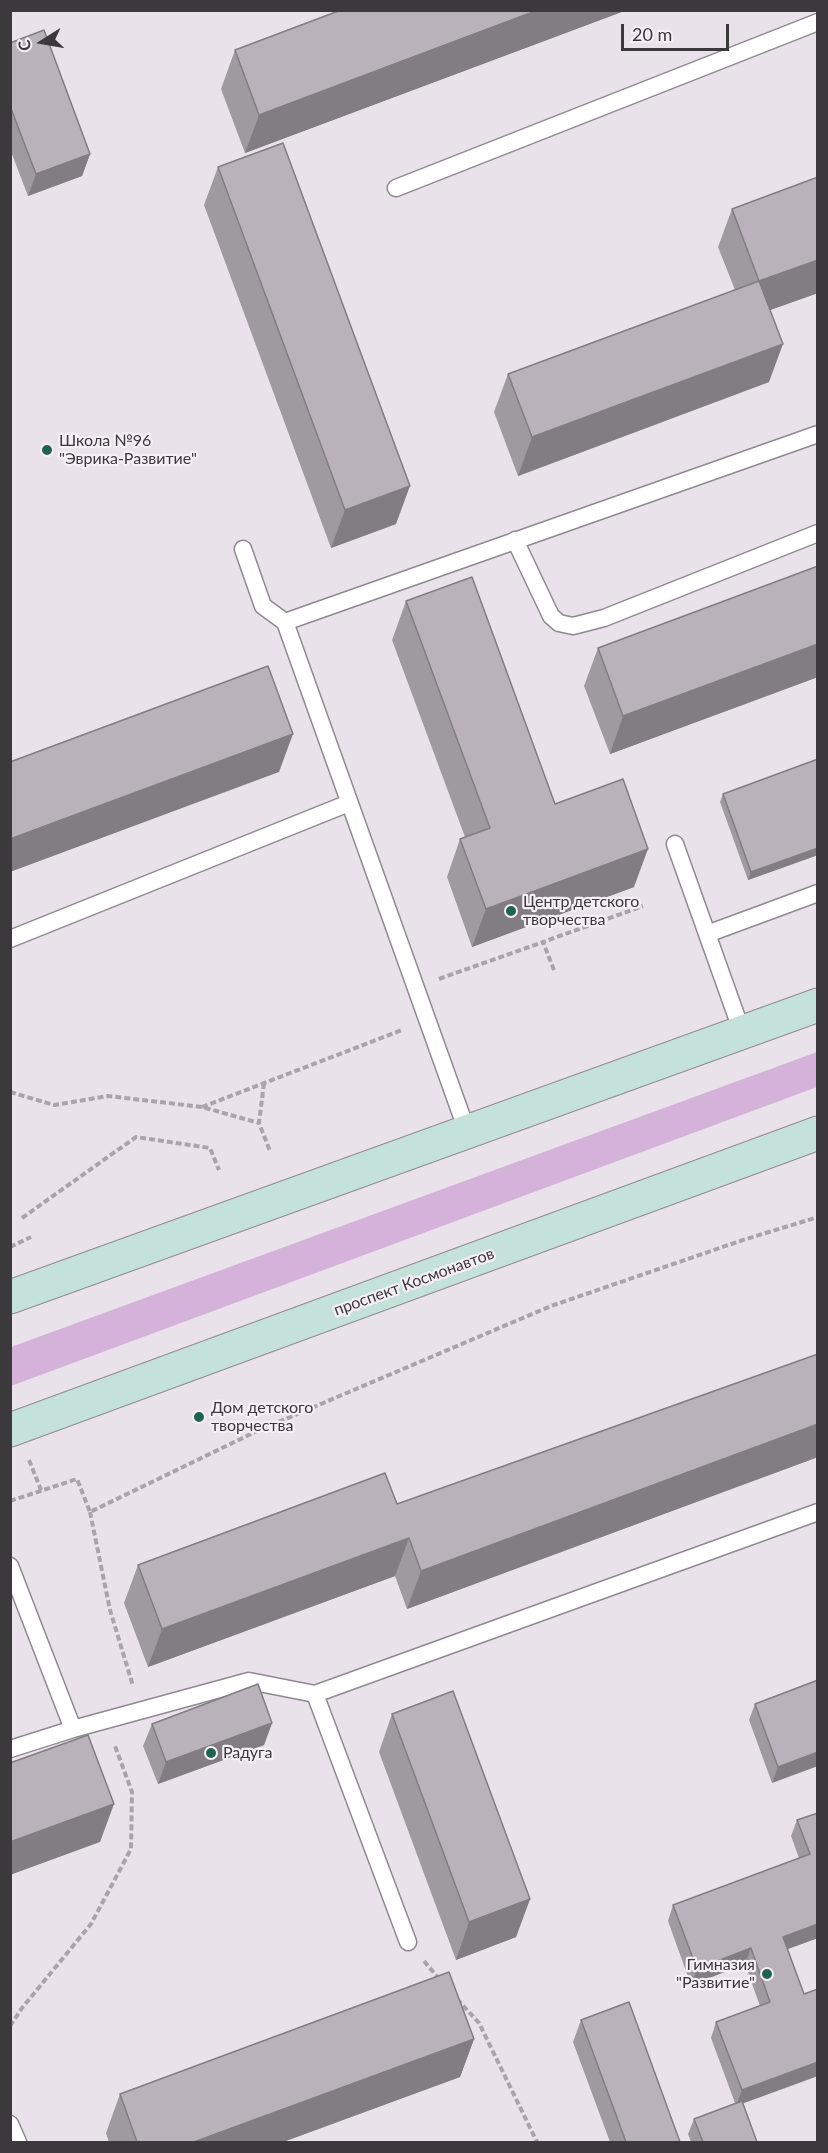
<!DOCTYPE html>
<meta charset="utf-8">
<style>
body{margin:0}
#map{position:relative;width:828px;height:2153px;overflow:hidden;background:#eae2eb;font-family:Lato,sans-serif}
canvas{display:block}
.frame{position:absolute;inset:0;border:12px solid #3c393c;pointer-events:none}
.north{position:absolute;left:12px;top:12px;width:60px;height:60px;-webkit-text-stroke:4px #f7eff8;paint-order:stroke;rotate:259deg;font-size:16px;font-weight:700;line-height:24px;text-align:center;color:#3c393c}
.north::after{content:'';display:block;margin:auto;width:21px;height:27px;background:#3c393c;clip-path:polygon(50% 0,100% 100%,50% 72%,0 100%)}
.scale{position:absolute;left:621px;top:24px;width:108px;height:27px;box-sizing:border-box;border:3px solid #3c393c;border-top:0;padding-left:8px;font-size:18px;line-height:21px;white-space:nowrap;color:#3c393c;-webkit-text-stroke:4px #f7eff8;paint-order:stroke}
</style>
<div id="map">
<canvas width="828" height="2153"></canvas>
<div class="frame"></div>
<div class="north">С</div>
<div class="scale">20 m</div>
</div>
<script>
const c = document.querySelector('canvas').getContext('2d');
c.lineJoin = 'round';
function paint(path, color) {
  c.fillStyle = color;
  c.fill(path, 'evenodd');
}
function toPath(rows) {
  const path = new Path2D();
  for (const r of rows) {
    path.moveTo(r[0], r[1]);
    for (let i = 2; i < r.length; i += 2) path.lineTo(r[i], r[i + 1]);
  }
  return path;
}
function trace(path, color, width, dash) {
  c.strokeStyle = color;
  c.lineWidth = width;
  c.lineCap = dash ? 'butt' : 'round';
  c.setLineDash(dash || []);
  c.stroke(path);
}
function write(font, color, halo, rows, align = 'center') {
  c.font = font + ' Lato,sans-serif';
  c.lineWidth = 4.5;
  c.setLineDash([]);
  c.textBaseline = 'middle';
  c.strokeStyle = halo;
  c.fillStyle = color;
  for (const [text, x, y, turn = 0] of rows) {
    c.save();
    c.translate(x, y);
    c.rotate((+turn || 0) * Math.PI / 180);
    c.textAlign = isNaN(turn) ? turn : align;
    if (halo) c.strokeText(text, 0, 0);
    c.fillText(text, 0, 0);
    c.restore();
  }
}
paint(toPath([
 [817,1052,817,1087,11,1386,11,1347]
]), '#d5b2d9');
const lane = toPath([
 [396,188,818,22],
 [515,540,551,616,559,623,573,626,604,618,818,533],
 [243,549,263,606,285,622],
 [675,844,742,1032],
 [707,934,818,893],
 [10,939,349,803],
 [467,1131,285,622,818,434],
 [10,1566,73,1729,249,1681,315,1694,818,1512],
 [315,1694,408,1942],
 [10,1749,73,1729],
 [10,2124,18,2142]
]);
const secondary = toPath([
 [10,1297,818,1005],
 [10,1430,818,1133]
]);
trace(lane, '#908991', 19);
trace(secondary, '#908991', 35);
trace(toPath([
 [554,970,543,942,643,906],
 [439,979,543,942],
 [264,1083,259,1123,270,1151],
 [10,1092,54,1105,108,1096,202,1107,259,1123],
 [202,1107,402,1030],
 [22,1218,136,1137,210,1148,219,1170],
 [10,1247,31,1237],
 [29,1460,41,1490],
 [10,1501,77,1479,90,1512,255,1432,551,1306,743,1240,818,1217],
 [90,1512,110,1610,133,1686],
 [424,1961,440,1980],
 [457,1999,479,2023,537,2142],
 [10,2026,22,2008,91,1924,131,1849,132,1792,115,1746]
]), '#a9a3aa', 4, [6, 3]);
trace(lane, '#fff', 16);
trace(secondary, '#c4e2da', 33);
paint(toPath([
 [341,10,627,10,245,153,221,89,235,50],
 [10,43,90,154,82,176,28,196,10,149],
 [218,167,396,524,331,548,204,205],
 [818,177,818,293,770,310,769,382,518,476,494,412,508,374,735,290,718,247,732,209],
 [818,566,818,677,610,754,584,686,598,648],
 [406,601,555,804,634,887,472,947,447,877,460,839,465,837,392,640],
 [818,759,818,855,748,880,720,802,723,794],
 [818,1354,818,1457,407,1609,395,1576,148,1667,124,1603,138,1565,397,1504],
 [818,1680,772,1783,749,1720,755,1704],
 [392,1714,530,1899,516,1937,456,1960,379,1752],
 [272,1723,264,1745,158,1784,143,1746,152,1724],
 [818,1813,818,1938,787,1949,743,2103,757,2142,691,2142,688,2134,694,2119,735,2103,711,2038,716,2022,760,2006,745,1964,691,1985,668,1921,673,1905,799,1858,791,1836,797,1820],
 [581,2020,680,2142,610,2142,573,2042],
 [474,2039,460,2077,283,2142,109,2142,106,2133,120,2094]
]), '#9f99a0');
paint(toPath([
 [538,10,627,10,245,153,259,115],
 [90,154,82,176,28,196,36,174],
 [818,260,818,293,745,319,759,281],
 [783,344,769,382,518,476,532,437],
 [410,486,396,524,331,548,345,510],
 [818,644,818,677,610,754,623,716],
 [293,734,279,772,10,872,10,839],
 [818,848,818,855,748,880,751,872],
 [648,849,634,887,472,947,486,909],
 [818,1424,818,1457,407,1609,421,1571],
 [409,1538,395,1576,148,1667,162,1629],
 [272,1723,264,1745,158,1784,166,1762],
 [818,1752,818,1766,772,1783,778,1767],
 [114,1804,100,1842,10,1875,10,1842],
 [530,1899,516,1937,456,1960,469,1922],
 [818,1924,818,1938,777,1953,783,1937],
 [751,1948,745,1964,691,1985,697,1969],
 [474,2039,460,2077,283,2142,194,2142],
 [818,2062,818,2076,736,2106,742,2090]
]), '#827d82');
const building = toPath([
 [341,10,538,10,259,115,235,50,341,10],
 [44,30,90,154,36,174,10,106,10,43,44,30],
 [283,143,410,486,345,510,218,167,283,143],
 [818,177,818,260,759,281,783,344,532,437,508,374,759,281,732,209,818,177],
 [818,566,818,644,623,716,598,648,818,566],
 [472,577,555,804,623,779,648,849,486,909,460,839,490,828,406,601,472,577],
 [268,666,293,734,10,839,10,762,268,666],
 [818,759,818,848,751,872,723,794,818,759],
 [818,1354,818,1424,421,1571,409,1538,162,1629,138,1565,385,1473,397,1504,818,1354],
 [818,1680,818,1752,778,1767,755,1704,818,1680],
 [258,1684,272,1723,166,1762,152,1724,258,1684],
 [453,1691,530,1899,469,1922,392,1714,453,1691],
 [88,1735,114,1804,10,1842,10,1763,88,1735],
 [818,1813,818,1924,783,1937,804,1994,818,1989,818,2062,742,2090,716,2022,770,2002,751,1948,697,1969,673,1905,810,1854,797,1820,818,1813],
 [449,1972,474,2039,194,2142,137,2142,120,2094,449,1972],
 [629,2002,680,2142,626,2142,581,2020,629,2002],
 [742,2101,757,2142,703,2142,694,2119,742,2101]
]);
paint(building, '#b9b2ba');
trace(building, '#827d82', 1.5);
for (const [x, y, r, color] of [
 [47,450,6,"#216352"],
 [511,911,6,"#216352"],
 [199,1417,6,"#216352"],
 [211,1753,6,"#216352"],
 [767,1974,6,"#216352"]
]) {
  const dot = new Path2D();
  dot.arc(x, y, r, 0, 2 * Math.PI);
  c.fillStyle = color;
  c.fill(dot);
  trace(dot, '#f7eff8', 2);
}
write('16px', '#3c393c', '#f7eff8', [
 ["Школа №96",59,441],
 ["\"Эврика-Развитие\"",59,459],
 ["Центр детского",523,902],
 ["творчества",523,920],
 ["Дом детского",211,1408],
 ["творчества",211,1426],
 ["Радуга",223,1753],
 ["Гимназия",755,1965,"right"],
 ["\"Развитие\"",755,1983,"right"]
], 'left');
write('16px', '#3c393c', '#f7eff8', [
 ["проспект Космонавтов",414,1282,-20]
]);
</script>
